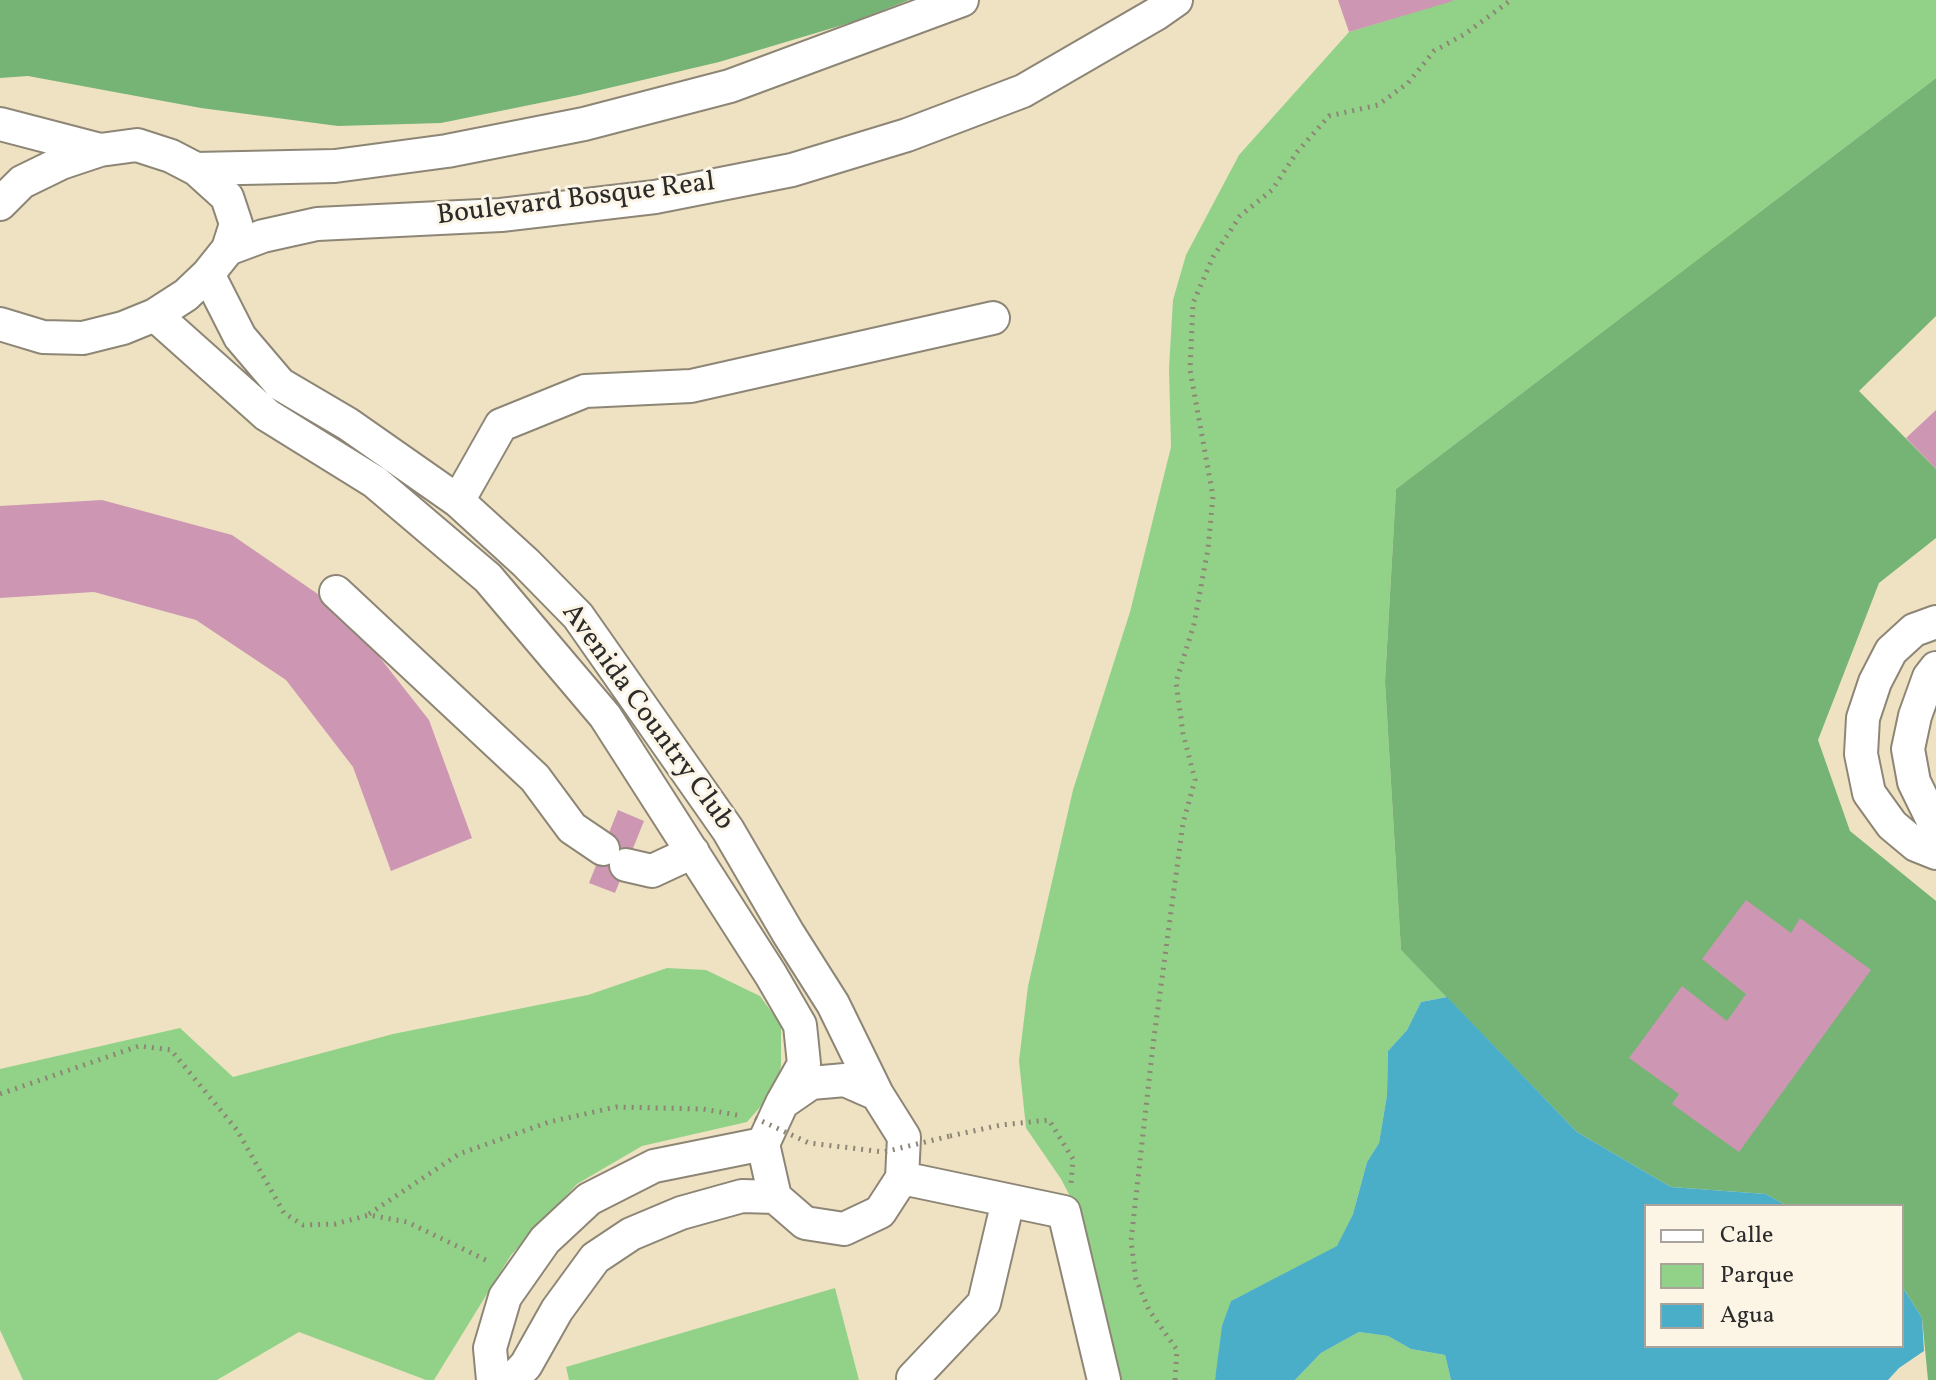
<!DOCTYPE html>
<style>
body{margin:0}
#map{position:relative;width:1936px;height:1380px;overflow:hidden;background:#efe2c2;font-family:Vollkorn,serif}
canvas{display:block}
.legend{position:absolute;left:1644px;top:1204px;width:260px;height:144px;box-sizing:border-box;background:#fcf5e5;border:2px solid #a8a49b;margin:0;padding:10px 14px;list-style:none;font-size:24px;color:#2b2b2b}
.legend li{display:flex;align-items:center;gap:16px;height:40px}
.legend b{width:40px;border:2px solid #a8a49b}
</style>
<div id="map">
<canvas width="1936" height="1380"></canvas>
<ul class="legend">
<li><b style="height:10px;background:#fff"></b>Calle</li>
<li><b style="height:22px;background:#92d288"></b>Parque</li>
<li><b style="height:22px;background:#4aaec9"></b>Agua</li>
</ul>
</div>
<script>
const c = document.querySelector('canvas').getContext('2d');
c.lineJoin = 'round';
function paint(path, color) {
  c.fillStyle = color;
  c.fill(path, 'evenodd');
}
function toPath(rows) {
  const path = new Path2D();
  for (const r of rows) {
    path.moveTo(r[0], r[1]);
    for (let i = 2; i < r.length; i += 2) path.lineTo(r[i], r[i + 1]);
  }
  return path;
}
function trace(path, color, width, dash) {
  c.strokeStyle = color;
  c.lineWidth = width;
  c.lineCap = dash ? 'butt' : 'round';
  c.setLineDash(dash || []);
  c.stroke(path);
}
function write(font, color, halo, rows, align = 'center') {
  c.font = font + ' Vollkorn,serif';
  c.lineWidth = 6;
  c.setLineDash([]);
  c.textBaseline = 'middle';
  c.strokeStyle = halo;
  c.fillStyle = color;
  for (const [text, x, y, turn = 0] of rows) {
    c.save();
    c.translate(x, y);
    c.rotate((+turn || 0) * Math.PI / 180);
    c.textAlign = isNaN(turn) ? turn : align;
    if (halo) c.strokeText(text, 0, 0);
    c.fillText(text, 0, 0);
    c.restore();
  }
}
paint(toPath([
 [1453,0,1936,0,1936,78,1396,489,1385,682,1401,950,1447,997,1421,1002,1407,1030,1388,1051,1387,1095,1379,1143,1367,1162,1353,1214,1337,1247,1231,1301,1215,1380,1121,1380,1089,1262,1081,1217,1061,1179,1026,1128,1019,1061,1028,986,1073,790,1130,612,1171,447,1169,368,1173,300,1186,255,1239,155,1349,32],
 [667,968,706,970,760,996,781,1025,781,1066,775,1090,747,1122,642,1146,577,1184,511,1255,434,1380,426,1380,299,1332,217,1380,23,1380,0,1330,0,1069,180,1028,233,1077,393,1034,588,995],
 [835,1288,859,1380,569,1380,566,1367],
 [1359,1332,1388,1336,1411,1349,1445,1355,1451,1380,1295,1380,1321,1353]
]), '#92d288');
paint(toPath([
 [0,0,909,0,856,21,719,62,579,95,441,123,338,126,201,108,28,76,0,78],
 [1936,78,1936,316,1859,391,1936,469,1936,538,1879,583,1818,740,1850,831,1936,901,1936,1380,1928,1380,1922,1318,1902,1286,1902,1206,1787,1206,1766,1194,1671,1187,1577,1132,1401,950,1385,682,1396,489]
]), '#75b474');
paint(toPath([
 [1447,997,1577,1132,1671,1187,1766,1194,1787,1206,1646,1206,1646,1346,1902,1346,1902,1286,1922,1318,1924,1351,1899,1368,1888,1380,1451,1380,1445,1355,1411,1349,1388,1336,1359,1332,1321,1353,1295,1380,1215,1380,1222,1326,1231,1301,1337,1246,1353,1214,1367,1162,1379,1143,1387,1095,1388,1051,1407,1030,1421,1002]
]), '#4aaec9');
paint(toPath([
 [1338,0,1452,0,1453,1,1349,32],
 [1936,410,1936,469,1906,438],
 [102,500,232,535,344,612,429,720,472,838,391,871,353,767,286,680,196,620,94,592,0,598,0,506],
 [618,810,644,821,615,893,589,883],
 [1746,900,1791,933,1800,918,1871,970,1739,1152,1672,1104,1679,1094,1629,1058,1682,986,1727,1021,1746,994,1702,959]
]), '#cd97b3');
const minor = toPath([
 [0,124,100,150],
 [196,169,335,166,447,151,584,124,730,86,962,0],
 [0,204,22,182,61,163,100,150,137,145,171,156,196,169,227,197,236,224,228,249,208,274,186,295,155,315,123,328,83,338,43,337,0,324],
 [228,249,263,236,317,224,501,215,655,197,792,170,907,135,1023,91,1156,14,1176,0],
 [208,274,240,337,280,384,348,424,458,501,526,563,578,616,728,830,788,933,833,1004,877,1094],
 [155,315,267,415,375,482,488,578,605,716,771,975,800,1025,804,1064,782,1103],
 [458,501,501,425,585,391,691,386,993,318],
 [336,592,535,778,572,828,603,849],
 [1936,622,1914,630,1891,651,1875,682,1863,718,1861,754,1869,793,1892,825,1916,845,1936,853],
 [1936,668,1929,677,1915,716,1908,749,1914,782,1936,827],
 [626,865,652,871,693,852],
 [845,1080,877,1094,904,1137,902,1178,880,1212,844,1229,805,1223,775,1197,763,1144,782,1103,811,1083,845,1080],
 [902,1178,1064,1212,1104,1380],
 [913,1378,984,1303,1008,1201],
 [493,1380,490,1348,505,1297,545,1240,589,1199,654,1166,763,1144],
 [512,1380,526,1365,557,1310,595,1258,631,1234,681,1213,742,1196,775,1197]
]);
trace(minor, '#8d8676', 36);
trace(toPath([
 [0,1094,139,1046,171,1050,237,1130,284,1213,303,1225,335,1224,369,1215,407,1222,490,1262],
 [950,1136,1001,1125,1049,1120,1073,1159,1071,1183],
 [369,1214,459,1154,549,1122,616,1107,703,1109,737,1115],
 [1175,1380,1177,1350,1149,1310,1136,1279,1131,1241,1153,1045,1183,823,1195,780,1183,733,1176,682,1194,624,1208,549,1213,496,1190,370,1193,303,1213,257,1240,216,1272,190,1297,152,1329,116,1378,105,1408,83,1434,51,1465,34,1511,0]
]), '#8d8676', 5, [2, 6]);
trace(minor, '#fff', 32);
trace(toPath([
 [755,1118,809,1143,884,1152,950,1136]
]), '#8d8676', 5, [2, 6]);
write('28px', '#2b2b2b', '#fcf5e5', [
 ["Boulevard Bosque Real",576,201,-7],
 ["Avenida Country Club",646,718,54]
]);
</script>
